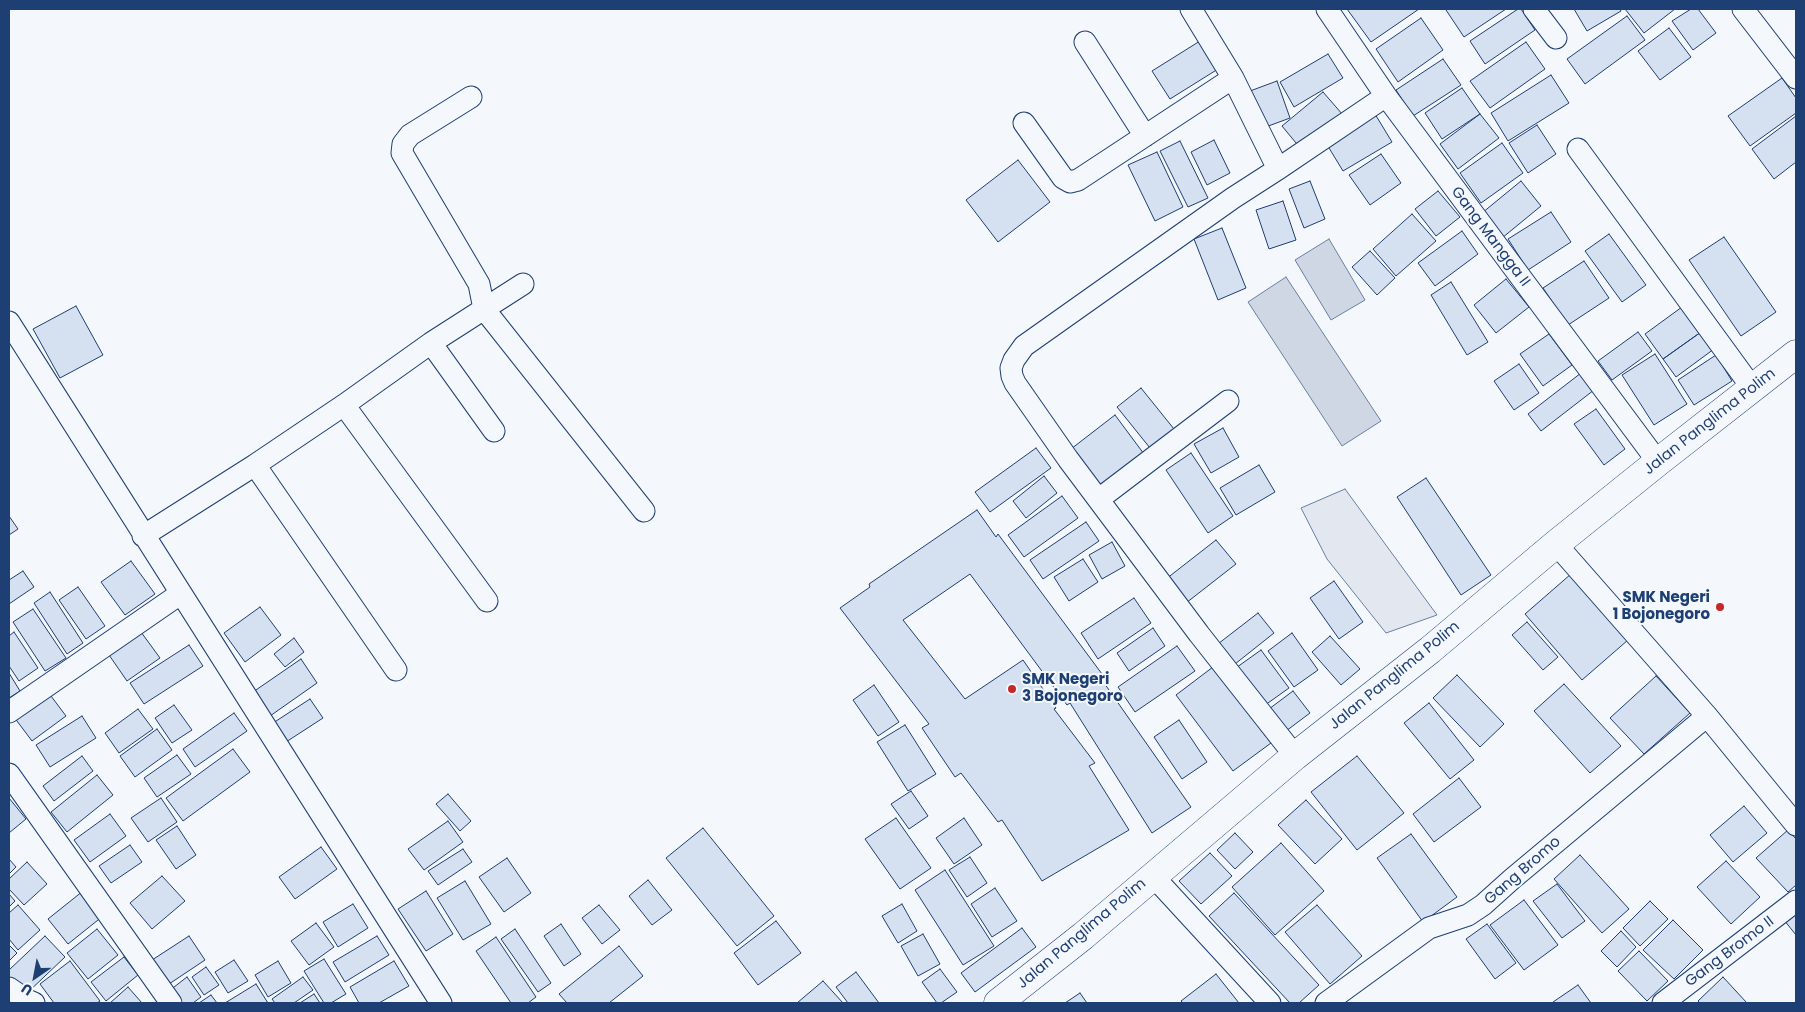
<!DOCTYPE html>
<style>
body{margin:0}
#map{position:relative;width:1805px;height:1012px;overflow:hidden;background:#f4f7fb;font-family:Poppins,sans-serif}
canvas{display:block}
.frame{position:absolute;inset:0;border:10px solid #1d3f73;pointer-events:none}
.north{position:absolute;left:10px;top:952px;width:50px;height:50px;-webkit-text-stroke:4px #f4f7fb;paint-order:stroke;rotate:213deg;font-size:14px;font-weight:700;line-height:20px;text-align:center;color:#1d3f73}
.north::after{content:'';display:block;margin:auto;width:18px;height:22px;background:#1d3f73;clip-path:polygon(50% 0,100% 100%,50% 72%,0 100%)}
</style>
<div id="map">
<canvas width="1805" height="1012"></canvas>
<div class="frame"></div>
<div class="north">U</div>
</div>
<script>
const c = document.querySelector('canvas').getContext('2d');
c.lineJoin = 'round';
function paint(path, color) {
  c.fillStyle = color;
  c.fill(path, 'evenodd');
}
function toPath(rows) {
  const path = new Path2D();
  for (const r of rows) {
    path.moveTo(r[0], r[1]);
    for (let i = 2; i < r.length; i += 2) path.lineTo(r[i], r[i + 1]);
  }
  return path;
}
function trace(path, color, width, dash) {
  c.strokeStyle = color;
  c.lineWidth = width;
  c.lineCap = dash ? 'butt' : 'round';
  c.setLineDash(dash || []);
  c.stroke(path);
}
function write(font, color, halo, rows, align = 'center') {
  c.font = font + ' Poppins,sans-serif';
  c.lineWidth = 4;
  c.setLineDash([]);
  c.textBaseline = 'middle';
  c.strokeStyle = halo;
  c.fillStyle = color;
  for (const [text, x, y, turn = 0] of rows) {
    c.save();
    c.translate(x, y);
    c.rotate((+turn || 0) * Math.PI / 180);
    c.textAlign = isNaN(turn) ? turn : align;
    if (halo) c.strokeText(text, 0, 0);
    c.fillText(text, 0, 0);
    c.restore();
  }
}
const parking = toPath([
 [1345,489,1437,615,1386,633,1327,559,1301,508,1345,489]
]);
paint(parking, '#e3e8f0');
trace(parking, '#687fa3', 1);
const water = toPath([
 [1329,239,1365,300,1331,320,1295,260,1329,239],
 [1286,277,1381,421,1342,446,1248,302,1286,277]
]);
paint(water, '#cfd7e4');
trace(water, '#687fa3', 1);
const building = toPath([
 [1347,9,1419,9,1371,42,1347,9],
 [1447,9,1506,9,1464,37,1446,10,1447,9],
 [1518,9,1521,9,1535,30,1485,64,1470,41,1518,9],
 [1574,9,1620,9,1621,11,1587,31,1574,9],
 [1625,9,1675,9,1644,33,1625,9],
 [1691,9,1698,9,1716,33,1693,50,1672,21,1691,9],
 [1627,16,1645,40,1585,84,1567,59,1627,16],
 [1421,18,1443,50,1398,82,1376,49,1421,18],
 [1669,28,1691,57,1660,80,1638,51,1669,28],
 [1200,41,1218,69,1170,99,1152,71,1200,41],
 [1526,42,1545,69,1490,108,1470,81,1526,42],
 [1328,54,1343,78,1294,107,1280,82,1328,54],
 [1443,59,1461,85,1413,116,1396,90,1443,59],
 [1551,75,1569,103,1508,141,1491,113,1551,75],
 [1782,78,1796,98,1796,113,1750,146,1728,116,1782,78],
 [1277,81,1290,118,1263,128,1250,91,1277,81],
 [1462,88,1480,114,1442,139,1425,113,1462,88],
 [1323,92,1343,115,1301,149,1282,126,1323,92],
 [1375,114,1392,142,1343,171,1326,143,1375,114],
 [1480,114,1499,138,1458,169,1440,144,1480,114],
 [1796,116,1796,162,1774,179,1752,149,1796,116],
 [1537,125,1556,154,1528,173,1509,143,1537,125],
 [1214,140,1230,173,1207,185,1191,152,1214,140],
 [1180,141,1208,198,1188,207,1160,151,1180,141],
 [1502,143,1523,173,1481,203,1460,173,1502,143],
 [1157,152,1183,207,1155,221,1128,165,1157,152],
 [1381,154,1401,183,1370,205,1349,175,1381,154],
 [1018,160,1050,202,998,242,966,200,1018,160],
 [1310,181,1325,219,1304,228,1289,189,1310,181],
 [1521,181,1541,206,1502,238,1482,213,1521,181],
 [1438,191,1460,217,1436,236,1415,209,1438,191],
 [1283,201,1296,240,1269,249,1256,210,1283,201],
 [1551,212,1571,242,1528,270,1508,239,1551,212],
 [1412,214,1436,241,1396,276,1373,249,1412,214],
 [1222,228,1246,288,1218,300,1194,239,1222,228],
 [1462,231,1478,254,1435,286,1418,263,1462,231],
 [1609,234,1646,285,1622,302,1585,251,1609,234],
 [1724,237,1776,312,1741,336,1689,260,1724,237],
 [1370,251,1395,278,1377,295,1352,267,1370,251],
 [1584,261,1609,298,1568,325,1543,288,1584,261],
 [1506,279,1529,307,1496,333,1474,305,1506,279],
 [1451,282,1488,342,1467,355,1431,295,1451,282],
 [76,306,103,355,60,378,33,329,76,306],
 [1682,307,1701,332,1663,359,1645,334,1682,307],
 [1638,332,1652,351,1612,380,1598,361,1638,332],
 [1701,332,1714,349,1676,377,1663,359,1701,332],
 [1549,334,1572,365,1543,386,1520,354,1549,334],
 [1655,354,1687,404,1654,425,1622,375,1655,354],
 [1716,355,1732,381,1694,405,1678,380,1716,355],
 [1519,364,1539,393,1514,410,1494,381,1519,364],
 [1581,373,1594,390,1541,431,1528,414,1581,373],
 [1141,388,1174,429,1150,448,1117,407,1141,388],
 [1596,409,1625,449,1604,465,1574,424,1596,409],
 [1115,415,1144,454,1100,487,1071,449,1115,415],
 [1223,428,1239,457,1211,473,1194,444,1223,428],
 [1036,448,1051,468,990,512,975,492,1036,448],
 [1191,453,1233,516,1208,533,1166,470,1191,453],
 [1259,465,1275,492,1236,515,1220,488,1259,465],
 [1044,476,1057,493,1026,518,1013,501,1044,476],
 [1426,478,1491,575,1461,595,1397,497,1426,478],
 [1062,496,1078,518,1024,557,1008,535,1062,496],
 [977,510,996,537,998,534,1105,678,1102,680,1191,807,1152,833,1070,703,1067,705,970,574,903,620,965,699,1023,660,1056,708,1054,709,1095,763,1089,766,1129,830,1042,881,1002,820,998,822,961,773,955,777,922,728,929,724,840,608,870,587,869,584,977,510],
 [9,516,18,529,9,535,9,516],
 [1086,522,1099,541,1043,579,1030,560,1086,522],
 [1216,540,1236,564,1186,603,1166,579,1216,540],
 [1112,542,1125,566,1102,579,1089,555,1112,542],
 [1083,559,1098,582,1069,601,1054,577,1083,559],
 [131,561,155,594,125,615,101,582,131,561],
 [23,571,34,587,9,604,9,580,23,571],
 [1571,574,1628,640,1582,680,1525,614,1571,574],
 [1334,581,1363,622,1339,639,1310,598,1334,581],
 [78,587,105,626,86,639,59,600,78,587],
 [50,592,83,643,67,654,34,603,50,592],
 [1134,598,1151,623,1098,659,1081,633,1134,598],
 [260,607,281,635,245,662,224,633,260,607],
 [33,609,66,658,45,671,13,622,33,609],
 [1258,613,1274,633,1230,668,1214,647,1258,613],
 [1527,622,1558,657,1543,670,1512,635,1527,622],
 [1153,628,1165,646,1129,671,1117,653,1153,628],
 [14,632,38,668,19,681,9,666,9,636,14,632],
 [141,632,160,658,127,681,109,655,141,632],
 [1292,633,1318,670,1294,687,1268,651,1292,633],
 [1330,636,1360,669,1341,685,1312,652,1330,636],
 [294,638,304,652,285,667,274,654,294,638],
 [189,645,203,666,144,704,130,683,189,645],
 [1177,646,1195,671,1135,712,1118,687,1177,646],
 [1261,650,1289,688,1261,708,1233,670,1261,650],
 [301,659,317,683,270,716,253,692,301,659],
 [1213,667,1271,743,1233,771,1176,695,1213,667],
 [9,673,20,691,9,698,9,673],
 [1457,675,1504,724,1480,747,1433,698,1457,675],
 [1656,676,1690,713,1644,754,1610,718,1656,676],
 [1564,684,1621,746,1590,773,1534,711,1564,684],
 [874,685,899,722,878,736,853,700,874,685],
 [1293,691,1310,713,1282,734,1265,712,1293,691],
 [48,692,66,716,32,741,14,717,48,692],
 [310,699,323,718,286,742,273,723,310,699],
 [1429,703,1474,760,1450,779,1404,723,1429,703],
 [174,705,192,730,172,743,155,718,174,705],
 [138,709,153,729,119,753,105,733,138,709],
 [234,713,247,731,195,767,183,749,234,713],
 [82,716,96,738,50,767,36,745,82,716],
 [1179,720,1207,762,1182,779,1154,737,1179,720],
 [905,725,936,774,908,791,877,742,905,725],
 [157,729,172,750,135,777,120,756,157,729],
 [233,749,250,772,183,821,166,798,233,749],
 [177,755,191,774,157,797,144,778,177,755],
 [82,756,93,771,54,801,43,786,82,756],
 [1357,756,1404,813,1357,850,1311,792,1357,756],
 [97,775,113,795,67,832,51,812,97,775],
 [1459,778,1481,807,1434,842,1413,814,1459,778],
 [911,791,928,816,909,829,891,804,911,791],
 [448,794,471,821,460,831,436,804,448,794],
 [9,798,26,819,9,833,9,798],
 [161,798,177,822,148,842,131,818,161,798],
 [1306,800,1342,839,1315,864,1278,825,1306,800],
 [1744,806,1767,833,1733,862,1710,835,1744,806],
 [110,814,126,836,90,862,74,840,110,814],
 [896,818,931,868,900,889,865,839,896,818],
 [964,818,982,845,954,864,936,838,964,818],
 [448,821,463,842,424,870,408,849,448,821],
 [177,826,196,855,176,869,156,840,177,826],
 [703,828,774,916,737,946,666,858,703,828],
 [1788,830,1796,839,1796,885,1788,892,1756,858,1788,830],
 [1235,833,1253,852,1235,869,1217,850,1235,833],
 [1411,834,1457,897,1423,922,1377,858,1411,834],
 [1281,843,1324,891,1275,935,1232,887,1281,843],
 [130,845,142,862,111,883,99,866,130,845],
 [321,847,337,869,295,899,279,877,321,847],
 [463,849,472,862,438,885,428,871,463,849],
 [1210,853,1232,876,1201,904,1179,881,1210,853],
 [1580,855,1629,909,1602,933,1554,879,1580,855],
 [970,857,987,883,967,897,949,870,970,857],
 [507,858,531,893,504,912,479,877,507,858],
 [9,859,16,867,9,874,9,859],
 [1726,861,1760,897,1731,924,1697,887,1726,861],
 [27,862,47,884,24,905,9,889,9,879,27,862],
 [945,870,994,946,963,965,915,890,945,870],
 [162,876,185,901,152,929,130,903,162,876],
 [648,880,672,910,652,925,629,896,648,880],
 [465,881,491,924,463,940,437,898,465,881],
 [1557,884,1585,921,1562,938,1533,901,1557,884],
 [995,888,1017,921,992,937,971,904,995,888],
 [83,891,103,916,68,944,48,919,83,891],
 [426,891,453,934,426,951,398,909,426,891],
 [1234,893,1319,985,1299,1003,1290,1003,1209,916,1234,893],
 [9,894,15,901,9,907,9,894],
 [1524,900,1558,945,1524,970,1490,925,1524,900],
 [1650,901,1668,919,1640,946,1623,928,1650,901],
 [353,904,368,928,338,947,323,922,353,904],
 [902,904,917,931,898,943,882,916,902,904],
 [18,905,40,930,18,950,9,939,9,913,18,905],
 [599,905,620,930,602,944,582,918,599,905],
 [1317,905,1362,956,1330,984,1285,932,1317,905],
 [1796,910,1796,935,1784,920,1796,910],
 [1673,920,1703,950,1674,979,1643,950,1673,920],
 [776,921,801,953,758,985,734,953,776,921],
 [316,923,334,947,309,965,291,941,316,923],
 [561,924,581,954,564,966,544,936,561,924],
 [1487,924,1516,963,1495,979,1466,939,1487,924],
 [1022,928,1036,947,975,992,961,973,1022,928],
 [97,929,118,955,88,979,67,953,97,929],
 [515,929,551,983,538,992,501,939,515,929],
 [1621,931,1636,947,1617,967,1601,951,1621,931],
 [923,934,940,964,918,976,901,946,923,934],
 [45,936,65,957,25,995,9,979,9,970,45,936],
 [189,936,205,960,166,986,149,962,189,936],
 [377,936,389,955,345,982,333,962,377,936],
 [496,937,536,997,528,1003,511,1003,476,951,496,937],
 [9,945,17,953,9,961,9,945],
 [619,946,643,976,609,1003,567,1003,559,994,619,946],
 [1639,951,1668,981,1647,1001,1618,971,1639,951],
 [124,957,138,975,106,1001,91,982,124,957],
 [324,959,346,994,331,1003,324,1003,304,971,324,959],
 [234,960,248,981,228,993,215,972,234,960],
 [70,961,100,1001,97,1003,54,1003,40,984,70,961],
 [278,961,291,983,268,997,255,975,278,961],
 [394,961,409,986,379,1003,359,1003,350,987,394,961],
 [206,967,219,985,204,995,192,977,206,967],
 [940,969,957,992,941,1003,937,1003,922,982,940,969],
 [856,972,879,1003,848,1003,836,987,856,972],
 [1216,974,1239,1003,1183,1003,1181,1001,1216,974],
 [187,977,201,997,193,1003,178,1003,169,991,187,977],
 [303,977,313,990,294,1003,275,1003,272,999,303,977],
 [1723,977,1747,1003,1700,1003,1698,1001,1723,977],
 [823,981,843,1003,797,1003,823,981],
 [256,984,268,1003,225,1003,256,984],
 [1578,985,1591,1003,1553,1003,1553,1002,1578,985],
 [128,987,142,1003,110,1003,128,987],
 [1080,993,1087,1003,1065,1003,1080,993],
 [314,994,320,1003,300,1003,314,994],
 [211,995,217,1003,199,1003,211,995]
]);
paint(building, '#d5e0f0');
trace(building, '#1d3f73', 1);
const minor = toPath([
 [1191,9,1233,78,1278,169],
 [1327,9,1386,96,1658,462],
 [1534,9,1556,38],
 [1743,9,1796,78],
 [1085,42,1145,136],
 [471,97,410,135,403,144,402,153,479,284,484,309,644,511],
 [1024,123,1063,178,1070,182,1078,180,1233,78],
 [1578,149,1753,389],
 [9,322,441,1003],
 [431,343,494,431],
 [344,405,487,601],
 [255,465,396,670],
 [1099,499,1228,401],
 [143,536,255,465,344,405,431,343,523,284],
 [1556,544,1707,716],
 [9,712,180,594],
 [1295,756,1199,634,1068,459,1015,383,1012,376,1011,368,1014,360,1024,346,1233,198,1278,169,1386,96],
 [9,774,171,1003],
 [1153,876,1270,1003],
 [9,988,25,999,34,1003],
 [1326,1003,1429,928,1468,915,1483,905,1512,879,1707,716,1796,825],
 [1663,1003,1796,901]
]);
const secondary = toPath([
 [998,1003,1083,936,1295,756,1430,650,1556,544,1658,462,1796,354]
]);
trace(minor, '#1d3f73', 23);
trace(secondary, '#1d3f73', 29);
trace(minor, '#f4f7fb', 21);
trace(secondary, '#f4f7fb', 28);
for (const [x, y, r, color] of [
 [1720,607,5,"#c62828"],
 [1012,689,5,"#c62828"]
]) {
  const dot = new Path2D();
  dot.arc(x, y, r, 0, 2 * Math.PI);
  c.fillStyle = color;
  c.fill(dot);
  trace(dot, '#f4f7fb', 2);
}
write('15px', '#1d3f73', '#f4f7fb', [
 ["Gang Mangga II",1490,237,53],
 ["Jalan Panglima Polim",1710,422,-38],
 ["Jalan Panglima Polim",1395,676,-39],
 ["Gang Bromo",1523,871,-41],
 ["Jalan Panglima Polim",1082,934,-40],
 ["Gang Bromo II",1730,952,-37]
]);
write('bold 15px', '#1d3f73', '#f4f7fb', [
 ["SMK Negeri",1710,598],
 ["1 Bojonegoro",1710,615],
 ["SMK Negeri",1022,680,"left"],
 ["3 Bojonegoro",1022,697,"left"]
], 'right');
</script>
